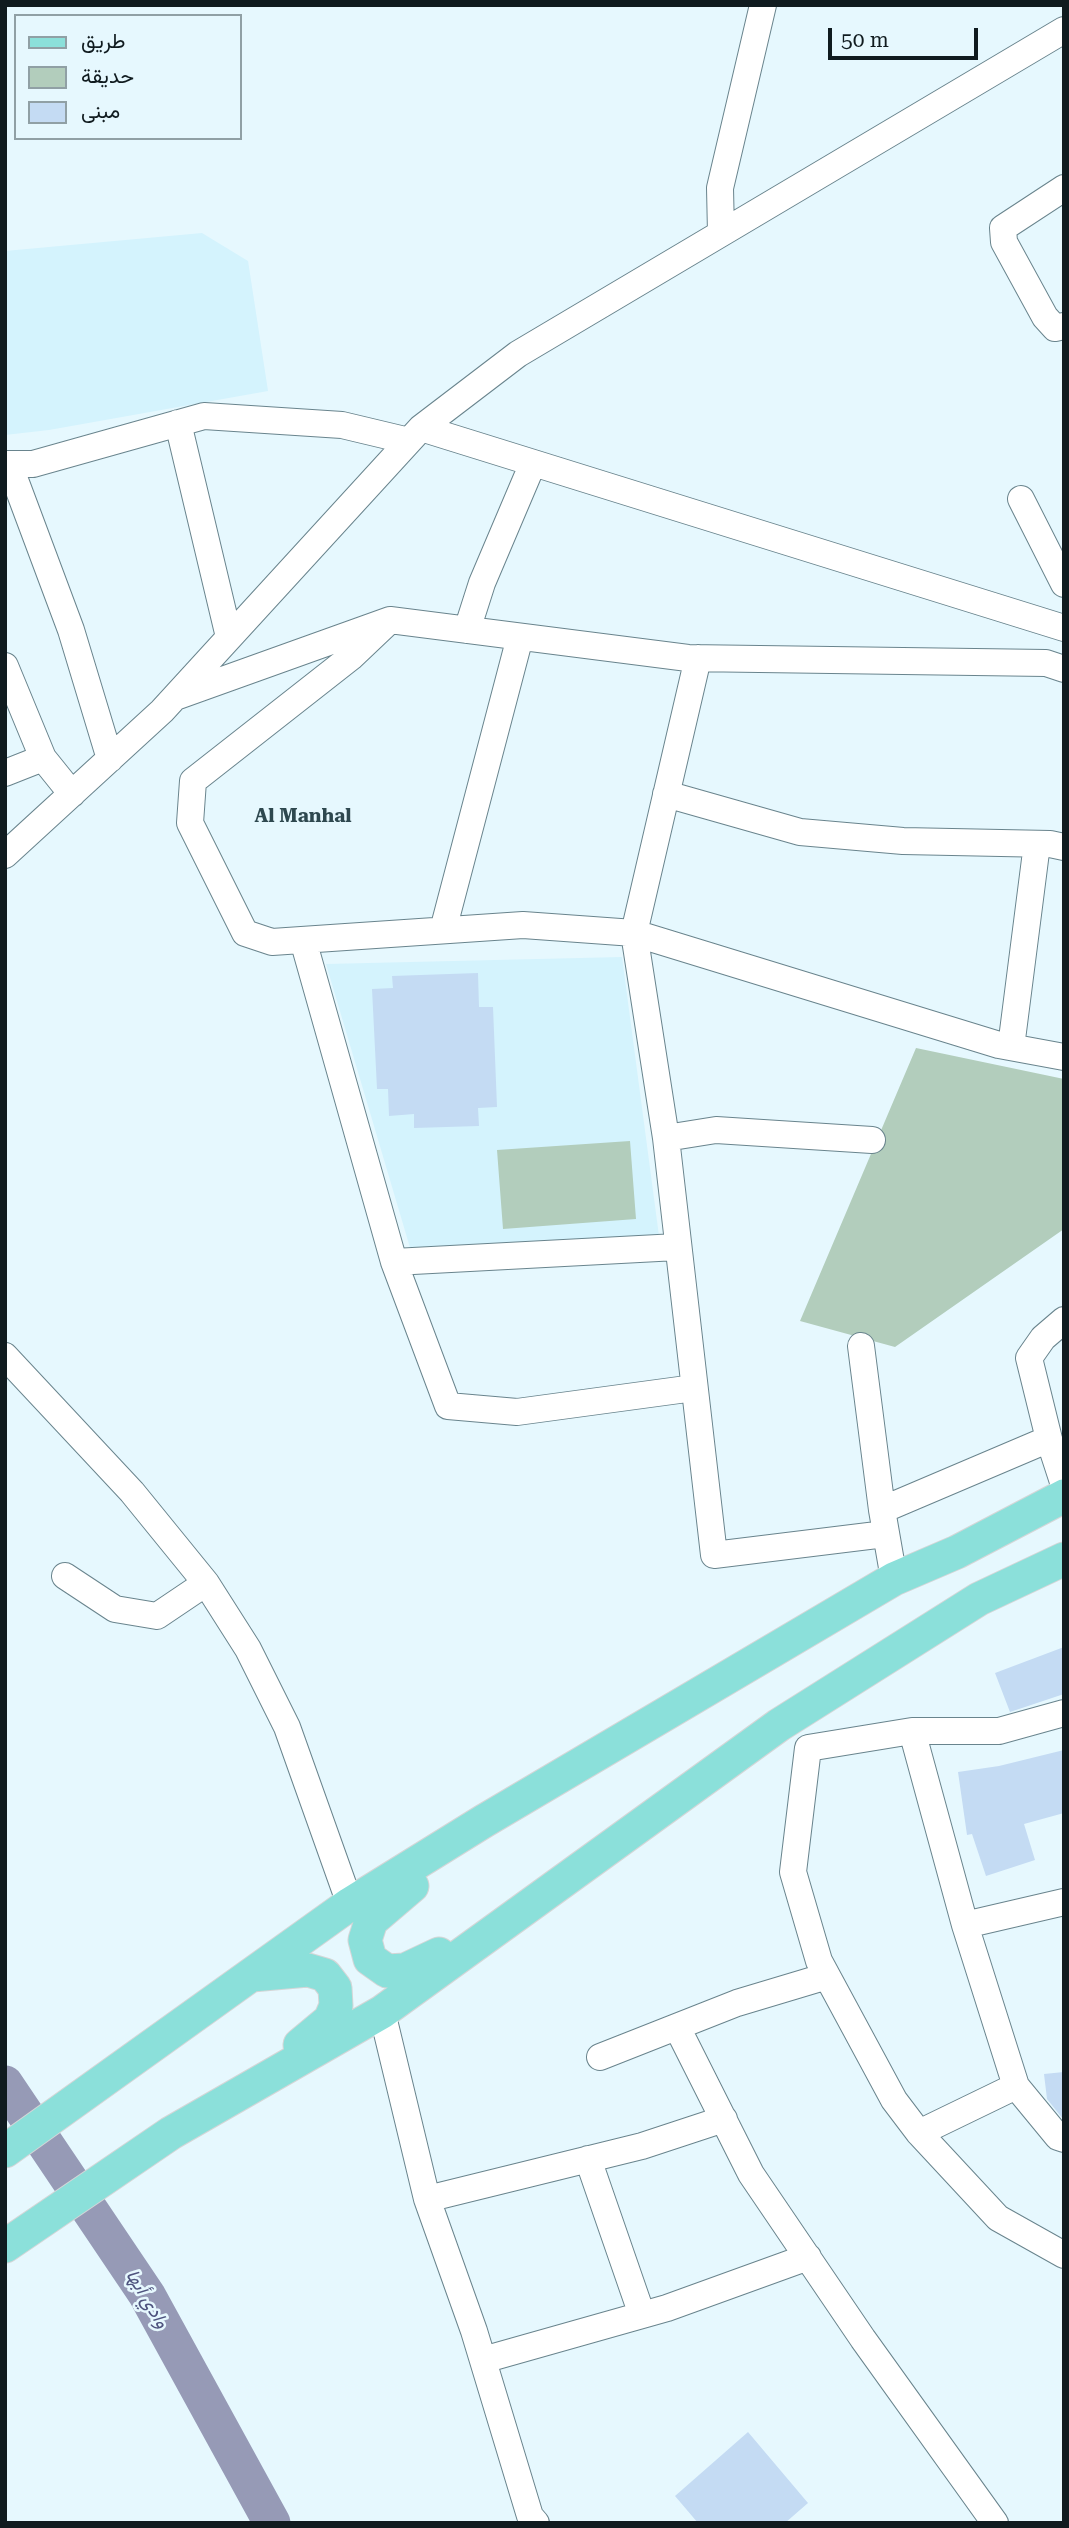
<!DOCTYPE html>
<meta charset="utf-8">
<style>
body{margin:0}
#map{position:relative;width:1069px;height:2528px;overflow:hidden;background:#e6f8fe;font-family:"Roboto Serif",Vazirmatn,serif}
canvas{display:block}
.frame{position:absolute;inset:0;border:7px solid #101b1f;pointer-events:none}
.legend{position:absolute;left:14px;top:14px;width:228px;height:126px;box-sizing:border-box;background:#e6f8fe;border:2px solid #90a0a5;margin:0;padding:9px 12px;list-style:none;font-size:21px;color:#101b1f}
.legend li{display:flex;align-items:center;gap:14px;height:35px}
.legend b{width:35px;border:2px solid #90a0a5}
.scale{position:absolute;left:828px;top:28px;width:150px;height:32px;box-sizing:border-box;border:4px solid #101b1f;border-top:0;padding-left:9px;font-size:21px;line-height:24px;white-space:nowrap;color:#101b1f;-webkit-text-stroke:5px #e6f8fe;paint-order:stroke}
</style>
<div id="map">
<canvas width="1069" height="2528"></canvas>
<div class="frame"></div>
<ul class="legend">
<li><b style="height:9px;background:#8be0da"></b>طريق</li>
<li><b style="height:19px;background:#b2cdbc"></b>حديقة</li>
<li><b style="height:19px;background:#c4dbf3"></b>مبنى</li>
</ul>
<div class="scale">50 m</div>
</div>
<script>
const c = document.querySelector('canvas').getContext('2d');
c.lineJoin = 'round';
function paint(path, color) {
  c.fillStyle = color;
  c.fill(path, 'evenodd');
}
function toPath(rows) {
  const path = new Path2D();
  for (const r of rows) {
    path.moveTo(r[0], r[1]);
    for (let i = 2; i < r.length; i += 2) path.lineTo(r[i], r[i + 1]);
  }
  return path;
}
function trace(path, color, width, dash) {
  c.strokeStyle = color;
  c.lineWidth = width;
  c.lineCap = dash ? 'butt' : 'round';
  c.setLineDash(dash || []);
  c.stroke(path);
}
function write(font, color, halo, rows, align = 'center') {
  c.font = font + ' "Roboto Serif",Vazirmatn,serif';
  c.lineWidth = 5;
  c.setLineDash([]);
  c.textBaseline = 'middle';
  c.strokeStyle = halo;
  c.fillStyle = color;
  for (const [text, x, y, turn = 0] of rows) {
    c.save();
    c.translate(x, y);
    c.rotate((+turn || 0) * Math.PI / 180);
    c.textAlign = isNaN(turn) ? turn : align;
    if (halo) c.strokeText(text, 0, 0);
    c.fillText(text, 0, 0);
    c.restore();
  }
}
paint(toPath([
 [202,233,248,261,268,391,49,430,5,435,5,251],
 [622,957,659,1236,411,1251,326,964]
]), '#d4f3fd');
paint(toPath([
 [916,1048,1064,1079,1064,1229,895,1347,800,1321],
 [630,1141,636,1219,503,1229,497,1150]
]), '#b2cdbc');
trace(toPath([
 [5,2084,147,2295,272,2523]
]), '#969ab6', 37);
paint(toPath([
 [478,973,479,1007,493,1007,497,1107,478,1108,479,1126,414,1128,414,1114,389,1116,388,1089,377,1089,372,989,393,988,392,976],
 [1064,1647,1064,1694,1010,1712,995,1673],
 [1064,1750,1064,1813,1024,1824,1035,1860,986,1876,972,1834,967,1835,958,1772,999,1766],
 [1064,2072,1064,2119,1063,2119,1047,2099,1044,2074],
 [748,2432,808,2503,785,2523,698,2523,675,2496]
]), '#c4dbf3');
const minor = toPath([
 [1064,188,1003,228,1004,242,1045,317,1055,328,1064,326],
 [721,233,720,188,763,5],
 [178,423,229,637],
 [421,428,1064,628],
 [5,464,33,464,204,416,342,425,409,441],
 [9,464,71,630,110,759],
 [1021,499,1064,584],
 [390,620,351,657,193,781,190,823,245,933,272,942,523,925,634,933,999,1045,1064,1057],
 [467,630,482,583,533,463],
 [698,658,634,933,666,1138,714,1555,885,1534],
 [5,666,43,758,72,794],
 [178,696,390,620,688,658,1046,663,1064,669],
 [5,773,43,758],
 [666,794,800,832,903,841,1050,844,1064,847],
 [5,855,162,711,421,428,518,354,1064,30],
 [443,930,520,637],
 [303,940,394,1262,448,1406,517,1412,694,1388],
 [1011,1047,1037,844],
 [666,1138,716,1130,872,1140],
 [394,1262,677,1247],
 [861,1346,882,1510,894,1579],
 [5,1356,132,1492,206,1583,248,1649,287,1727,350,1904],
 [1049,1439,1064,1485],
 [882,1510,1049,1439,1029,1358,1043,1338,1064,1320],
 [65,1576,115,1609,157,1616,206,1583],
 [1064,1713,999,1731,912,1731,808,1748,793,1872,819,1961,894,2100,919,2133,998,2218,1064,2255],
 [912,1731,965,1925,1016,2086,1058,2137,1064,2139],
 [965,1925,1064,1902],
 [382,2012,427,2199,474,2331,530,2516,536,2523],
 [677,2027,751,2174,863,2339,995,2523],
 [600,2057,737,2003,827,1976],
 [919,2133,1016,2086],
 [588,2159,642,2315],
 [427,2199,642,2146,724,2119],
 [483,2360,667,2308,808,2257]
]);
const major = toPath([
 [412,1886,371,1921,365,1940,370,1959,387,1971,405,1970,439,1954],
 [252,1975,308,1970,325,1975,335,1988,336,2006,330,2020,300,2045],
 [5,2151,350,1904,484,1821,894,1579,957,1552,1064,1496],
 [5,2246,171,2133,382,2012,779,1725,979,1599,1064,1559]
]);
trace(minor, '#69848d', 28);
trace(major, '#d4d6d7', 35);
trace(minor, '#fff', 26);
trace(major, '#8be0da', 33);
write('bold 19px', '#2e484f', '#e6f8fe', [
 ["Al Manhal",303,816]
]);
write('italic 19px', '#4e537e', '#e6f8fe', [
 ["وادي أبها",147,2299,59]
]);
</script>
